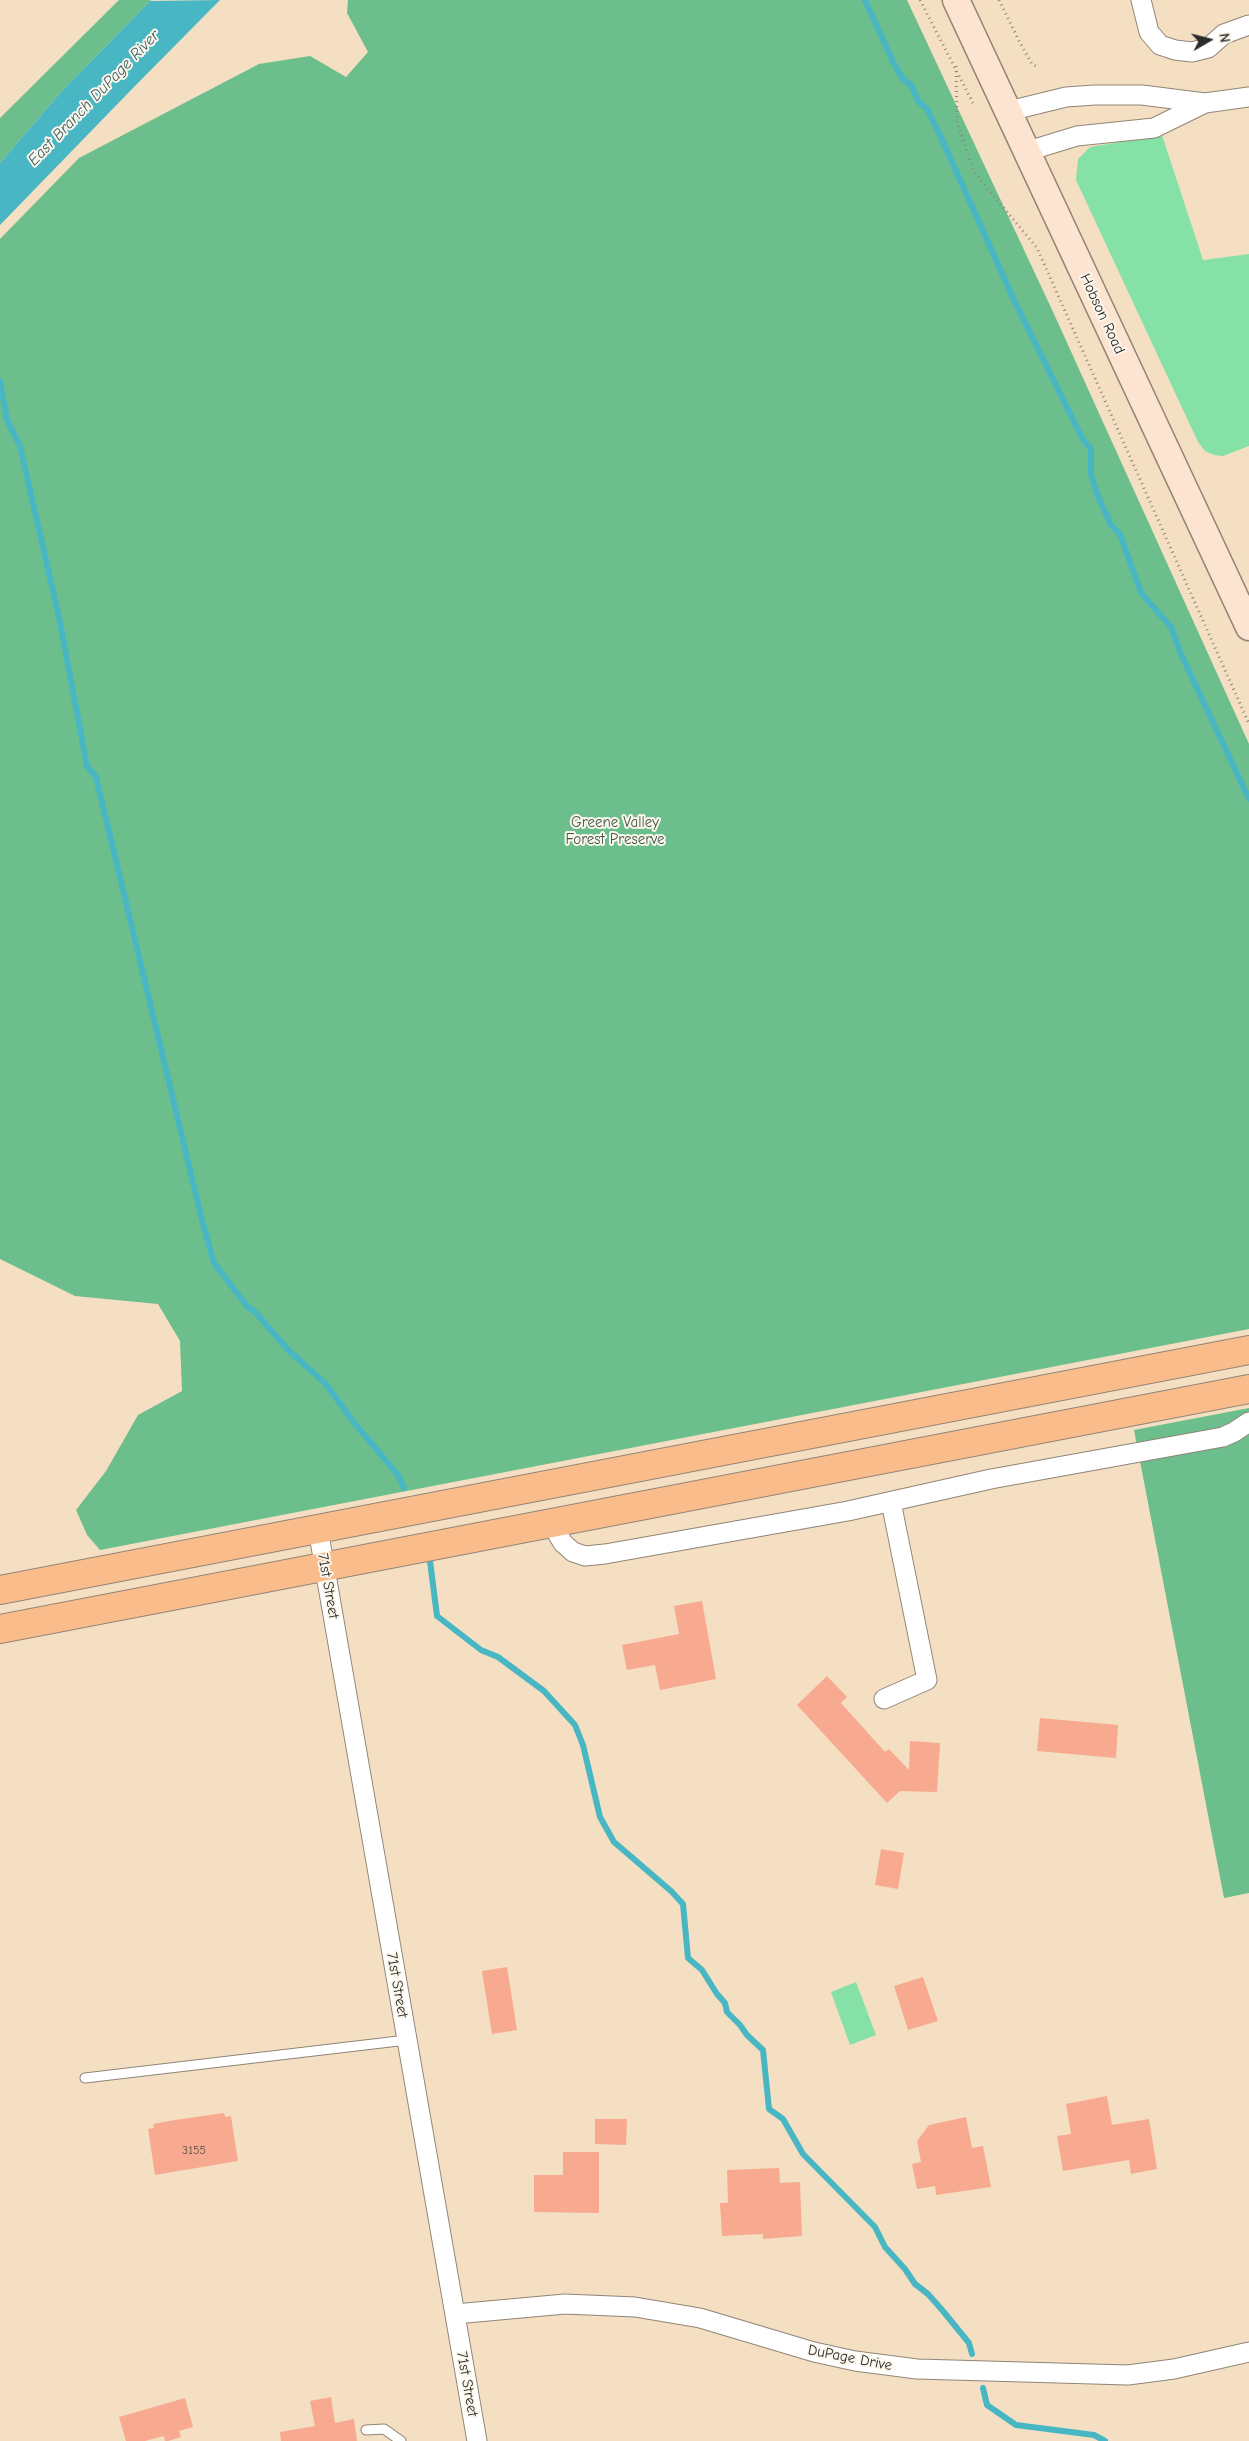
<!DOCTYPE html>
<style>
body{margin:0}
#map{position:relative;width:1249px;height:2441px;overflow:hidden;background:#f4dfc3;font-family:"Comic Neue",sans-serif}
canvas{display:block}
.north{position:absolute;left:1184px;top:15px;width:50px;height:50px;-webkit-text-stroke:4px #fbf7ec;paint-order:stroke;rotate:82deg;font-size:14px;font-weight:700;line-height:20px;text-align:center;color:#2b2b2b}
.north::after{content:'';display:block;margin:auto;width:18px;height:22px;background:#2b2b2b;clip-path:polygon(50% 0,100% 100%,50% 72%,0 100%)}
</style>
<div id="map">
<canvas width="1249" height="2441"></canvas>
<div class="north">N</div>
</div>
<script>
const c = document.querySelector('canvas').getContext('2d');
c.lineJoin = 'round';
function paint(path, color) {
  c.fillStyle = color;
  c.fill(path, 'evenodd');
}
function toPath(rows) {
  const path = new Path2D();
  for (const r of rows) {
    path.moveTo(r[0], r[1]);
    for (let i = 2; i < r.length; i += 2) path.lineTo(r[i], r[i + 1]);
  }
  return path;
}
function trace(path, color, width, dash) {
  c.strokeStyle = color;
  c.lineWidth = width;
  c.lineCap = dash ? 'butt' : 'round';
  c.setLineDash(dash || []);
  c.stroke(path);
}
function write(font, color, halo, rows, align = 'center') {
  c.font = font + ' "Comic Neue",sans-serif';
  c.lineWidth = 4;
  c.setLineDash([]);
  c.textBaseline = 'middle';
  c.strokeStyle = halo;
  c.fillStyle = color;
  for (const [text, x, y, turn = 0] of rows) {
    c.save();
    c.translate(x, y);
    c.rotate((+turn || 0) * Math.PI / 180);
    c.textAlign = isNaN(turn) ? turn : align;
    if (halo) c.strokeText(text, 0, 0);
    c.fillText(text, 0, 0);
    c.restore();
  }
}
paint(toPath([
 [1162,135,1203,260,1249,254,1249,446,1223,456,1214,455,1205,451,1198,442,1076,180,1078,159,1090,147],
 [856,1982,876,2035,850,2045,831,1992]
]), '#86e1a7');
paint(toPath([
 [119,0,151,0,60,93,0,163,0,118],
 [348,0,907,0,1054,314,1249,744,1249,1329,100,1550,87,1535,76,1510,106,1471,138,1415,182,1391,180,1341,158,1304,75,1296,0,1259,0,239,79,158,259,64,310,56,346,77,368,52,347,13],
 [1249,1408,1249,1893,1224,1898,1134,1430]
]), '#6cbf8c');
paint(toPath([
 [220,0,133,88,0,225,0,163,60,93,150,1]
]), '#49b6c4');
trace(toPath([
 [865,0,894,64,903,79,911,85,918,101,927,109,939,133,1014,300,1082,438,1091,449,1091,474,1097,494,1111,525,1120,534,1141,593,1171,627,1180,652,1249,799],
 [0,381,7,420,20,446,60,622,87,766,96,777,202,1220,214,1263,247,1306,255,1312,289,1351,325,1383,355,1424,398,1475,404,1488],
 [430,1561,437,1616,481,1650,498,1657,544,1691,575,1725,583,1745,600,1817,614,1842,671,1891,683,1904,688,1958,702,1970,717,1994,725,2003,727,2012,740,2025,747,2035,763,2050,769,2109,783,2119,803,2154,875,2227,885,2247,905,2269,915,2284,928,2294,943,2311,969,2343,972,2354],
 [983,2388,987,2405,1016,2425,1094,2435,1105,2441]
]), '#49b6c4', 6);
paint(toPath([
 [702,1601,716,1679,660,1690,655,1665,627,1670,622,1645,679,1634,674,1606],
 [827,1676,847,1697,841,1703,885,1752,889,1749,909,1770,910,1741,940,1743,937,1792,900,1791,887,1803,797,1705],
 [1040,1718,1118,1725,1116,1758,1037,1751],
 [881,1849,904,1853,898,1889,875,1885],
 [507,1967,517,2030,492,2034,482,1971],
 [923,1977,938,2021,908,2030,894,1986],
 [1107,2096,1112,2125,1149,2119,1157,2169,1131,2174,1129,2160,1063,2171,1057,2136,1071,2134,1066,2104],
 [224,2113,225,2117,231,2116,238,2161,155,2175,148,2129,154,2128,153,2124,175,2120],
 [966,2117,972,2148,983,2146,991,2187,936,2195,935,2186,917,2189,912,2164,921,2162,917,2141,929,2125],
 [595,2119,627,2119,626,2145,595,2144],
 [563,2152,599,2152,599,2213,534,2212,534,2175,563,2175],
 [779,2168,780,2183,800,2182,802,2236,763,2239,763,2234,722,2236,720,2203,728,2203,727,2170],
 [331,2397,335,2423,354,2419,357,2441,281,2441,280,2432,315,2426,310,2401],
 [185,2398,193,2427,179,2431,181,2437,168,2441,165,2441,164,2436,145,2441,126,2441,119,2417]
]), '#f7aa8f');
const lane = toPath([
 [85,2078,407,2040],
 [366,2430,384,2429,401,2441]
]);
const street = toPath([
 [1141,0,1149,32,1160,45,1175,50,1192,52,1208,48,1224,34,1249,25],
 [1009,111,1066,97,1095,95,1142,95,1205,103,1249,97],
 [1028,151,1077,136,1154,128,1205,103],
 [551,1523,563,1543,573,1552,585,1556,605,1554,848,1511,991,1479,1223,1437,1234,1432,1249,1422],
 [318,1529,477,2441],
 [884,1699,927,1680,891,1502],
 [455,2314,565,2304,635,2307,700,2318,814,2352,855,2361,917,2369,1128,2375,1174,2369,1249,2352]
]);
const secondary = toPath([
 [956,0,1249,627]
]);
const primary = toPath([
 [0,1590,1249,1350],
 [0,1629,1249,1389]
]);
trace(lane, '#908577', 11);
trace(street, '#908577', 21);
trace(secondary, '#908577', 29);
trace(primary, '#908577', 30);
trace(toPath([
 [920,0,973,103],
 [999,0,1019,41,1032,64,1036,66],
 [956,66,957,122,974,172,1037,248,1249,724]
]), '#908577', 3, [1, 4]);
trace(lane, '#fff', 9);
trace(street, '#fff', 19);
trace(secondary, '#fde4d1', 26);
trace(primary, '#fabc8b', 28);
write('12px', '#5e4b44', null, [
 ["3155",194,2151]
]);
write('15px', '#2b2b2b', '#fbf7ec', [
 ["Hobson Road",1102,314,65],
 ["71st Street",328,1586,80],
 ["71st Street",397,1985,80],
 ["DuPage Drive",850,2358,11],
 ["71st Street",467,2384,80]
]);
write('15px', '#42584a', '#fbf7ec', [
 ["Greene Valley",615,823],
 ["Forest Preserve",615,840]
]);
write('italic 16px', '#365c61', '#fbf7ec', [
 ["East Branch DuPage River",94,98,-46]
]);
</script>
